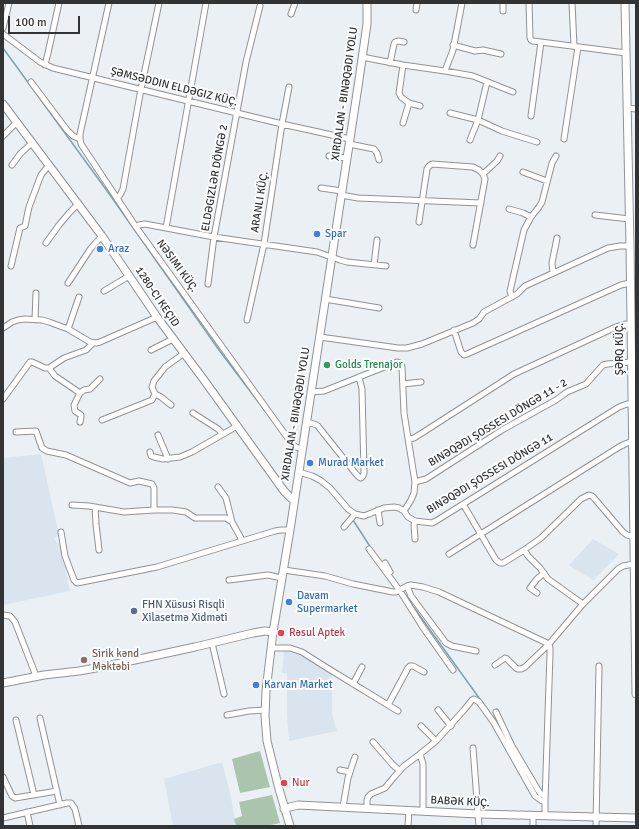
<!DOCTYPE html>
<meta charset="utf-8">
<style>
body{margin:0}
#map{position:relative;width:639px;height:829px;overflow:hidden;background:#ebf0f5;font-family:Signika,sans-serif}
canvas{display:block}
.frame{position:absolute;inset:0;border:4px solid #313335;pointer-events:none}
.scale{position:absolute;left:8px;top:16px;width:72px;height:18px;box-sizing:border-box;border:2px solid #313335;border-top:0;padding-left:5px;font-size:12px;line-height:14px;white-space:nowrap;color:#313335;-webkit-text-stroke:3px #fbfdff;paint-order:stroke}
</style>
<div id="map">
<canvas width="639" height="829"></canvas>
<div class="frame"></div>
<div class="scale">100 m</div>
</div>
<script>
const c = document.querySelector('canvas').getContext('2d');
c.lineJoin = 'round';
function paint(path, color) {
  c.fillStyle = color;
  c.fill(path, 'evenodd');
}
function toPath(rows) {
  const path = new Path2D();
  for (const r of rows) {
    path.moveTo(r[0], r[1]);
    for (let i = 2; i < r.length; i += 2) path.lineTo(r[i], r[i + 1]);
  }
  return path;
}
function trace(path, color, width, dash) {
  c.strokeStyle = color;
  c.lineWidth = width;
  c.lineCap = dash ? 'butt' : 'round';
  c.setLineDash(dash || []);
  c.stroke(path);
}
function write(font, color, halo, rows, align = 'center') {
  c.font = font + ' Signika,sans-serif';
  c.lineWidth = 4;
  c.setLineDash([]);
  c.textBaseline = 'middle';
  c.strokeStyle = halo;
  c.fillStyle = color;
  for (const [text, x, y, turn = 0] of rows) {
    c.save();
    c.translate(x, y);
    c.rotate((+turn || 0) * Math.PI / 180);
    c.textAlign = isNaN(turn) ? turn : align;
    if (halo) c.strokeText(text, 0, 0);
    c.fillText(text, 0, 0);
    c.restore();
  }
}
paint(toPath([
 [41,454,59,535,54,539,61,547,70,591,3,605,3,458],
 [593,539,619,554,593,580,569,565],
 [284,650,288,650,300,654,332,674,332,715,337,731,289,741,287,715,287,673,282,673],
 [222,762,231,797,236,826,173,826,164,779]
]), '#d9e4ee');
paint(toPath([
 [260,751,270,787,240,793,232,759],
 [272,795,280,823,266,826,236,826,234,819,242,816,239,802]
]), '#aac4ae');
trace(toPath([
 [3,48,110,195,219,350,275,424],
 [353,520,371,548],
 [407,598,495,720,504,735],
 [528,779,538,796]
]), '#7fa0ad', 1.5);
const street = toPath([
 [109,3,80,134,80,139,81,144,136,227,292,444,296,447,302,449],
 [529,3,530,38,531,40,533,41,626,53],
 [572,3,574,46],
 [416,10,417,3],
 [503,11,503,3],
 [291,14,295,3],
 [3,28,9,3],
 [3,34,40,62,53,68,282,124,350,139],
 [453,45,475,51,483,50,501,54],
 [362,57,403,65,445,71,473,76,513,92],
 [390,63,394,44,395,42,398,41,404,42],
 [45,65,48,53,59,3],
 [403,65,399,93,401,97,409,103,403,123],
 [445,71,453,50,462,3],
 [31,82,67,130,73,136,80,139],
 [409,103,420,106],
 [627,108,636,109],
 [450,113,478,120,502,131,537,142],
 [531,116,541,42],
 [3,136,17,122],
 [564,139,578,47],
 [470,140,478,120,487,82],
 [349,144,374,149,377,153,379,160],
 [329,156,347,158],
 [12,165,20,154,32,143],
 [523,172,547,181],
 [483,174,497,161,500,156],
 [321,188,342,191],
 [341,195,358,198,481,203],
 [117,199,120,195,123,189,141,89,159,3],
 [509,209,523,213,531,217],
 [595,215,629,219],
 [419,222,427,169,429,166,432,164,473,167,479,170,483,174,485,179,473,245],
 [136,227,139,225,145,224,214,237,317,252,340,260,347,262,386,266],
 [166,228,206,3],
 [46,243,59,225,70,212,78,204],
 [374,265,377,240],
 [11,266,20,228,25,226,29,207,41,175,49,165],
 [553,273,552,263,557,238],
 [68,283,91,248,102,236],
 [208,284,214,237,246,62,260,6],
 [104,291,129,276],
 [512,297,510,291,524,230,531,217,539,207,542,202,552,163,556,156],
 [325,299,379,308],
 [35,320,36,293],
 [247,320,264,244,282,124,289,87],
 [3,328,12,322,18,320,25,319,42,320,49,322,68,329,90,342,96,343,100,342,157,317],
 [68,329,79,297],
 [454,330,461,352,464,355,467,354,621,285,630,283],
 [320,337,398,348,407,348,422,344,473,323,479,319,484,312,517,294,525,286,608,248,620,246,630,246],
 [151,350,173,339],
 [49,368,55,376,80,393],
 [403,384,421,382],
 [311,392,324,391,397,362,401,364,402,367,404,413,415,482,414,493,411,500,404,511],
 [155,394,161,397,171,405],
 [3,399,30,362,32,362,45,368,49,368,64,358,86,350,93,343],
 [193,413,218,429,223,434],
 [102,420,152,400,155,394,152,387,154,381,165,367,183,354],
 [80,422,81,417,81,415,75,411,74,405,80,393,84,390,90,389,100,379],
 [307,422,317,425,356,474,359,477,361,478,363,476,364,473,362,389,359,377],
 [16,432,36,431,42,448,47,451,66,455,130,483,139,481,152,484,154,488,154,510],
 [158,435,168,459],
 [409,439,414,438,422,433,514,374,616,327,625,324,631,324],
 [150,452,151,456,154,457,163,459,180,457,192,452,237,426],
 [299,472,312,476,320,480,330,488,348,509,355,514,364,516,384,508,394,507,399,508,404,511,408,517,415,521,432,523,436,521,619,407,627,404,631,404],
 [415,482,426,479,502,430,556,400,567,392,586,384,603,365,607,364,631,362],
 [218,487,226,498,232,522],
 [463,504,496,560,500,563,503,563,524,550,541,538,581,499,589,495,592,496,594,498,623,532,627,535,634,537],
 [72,505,89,506,124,512,154,510,173,510,186,512,195,518,226,518,232,522,242,540],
 [95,507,96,524,99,550],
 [378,510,380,523],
 [415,521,414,525,415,539],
 [344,527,355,514],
 [61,532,65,556,74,580,77,583,157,567,275,531,281,530,290,530],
 [369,549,400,591,422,626,453,670],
 [524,550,528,556,540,568,548,579,583,604],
 [449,554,619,447,625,444,633,441],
 [385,563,390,572],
 [284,570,325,576,353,584,393,592,396,592,407,586,411,585,423,587,439,592,549,644,583,604,618,569,623,566,634,564],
 [229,580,268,575,282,578],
 [407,586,411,596,446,643,452,646,476,651],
 [537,593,530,588,537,579,544,573],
 [3,615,10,616,15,622,36,676],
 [212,643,224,694],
 [271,648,290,648,302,652,324,666,388,705,408,668,410,666,413,666,424,672],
 [495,665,505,658,507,659,516,668,518,669,521,669,525,667,549,644,550,648,550,654,545,801,545,816],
 [353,684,362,667],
 [388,705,398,711],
 [438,710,451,726],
 [496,712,512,746,538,790,541,794,545,796],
 [227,715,249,711,265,710],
 [40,718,60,805],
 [16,720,34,795],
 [421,726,436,741],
 [373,742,393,765,399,770],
 [473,748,479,826],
 [420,754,423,764,423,811],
 [340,770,350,772],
 [3,777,12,796,15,798,57,791],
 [343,807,348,778,355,757],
 [367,808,367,800,368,797,371,794,385,788,394,777,404,766,420,754,436,741,464,710,472,700,474,699,479,702,494,723,535,796,542,801,545,801],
 [27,812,30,826],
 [533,816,533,826],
 [3,818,67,803,71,803,75,809,79,826],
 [408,826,409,811],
 [596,826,599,666]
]);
const secondary = toPath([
 [625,3,630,246,636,694],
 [3,104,102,236,157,317,204,380,284,491,291,498,294,500],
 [3,683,44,675,79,671,107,666,195,647,253,633,265,631,273,632],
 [284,809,290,807,298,805,478,814,636,818],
 [290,826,279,789,267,741,265,716,266,691,273,632,290,530,359,80,367,24,367,3]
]);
trace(street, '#8e9398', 7);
trace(secondary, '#8e9398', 9);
trace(street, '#fff', 5);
trace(secondary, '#fff', 7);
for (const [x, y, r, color] of [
 [317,234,4,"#3f7fe0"],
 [100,249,4,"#3f7fe0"],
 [327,365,4,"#2e9e5b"],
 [310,463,4,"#3f7fe0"],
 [289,602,4,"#3f7fe0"],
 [134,611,4,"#5c6f8a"],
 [281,633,4,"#e0444e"],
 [84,660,4,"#8d6e63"],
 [256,685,4,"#3f7fe0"],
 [284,783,4,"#e0444e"]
]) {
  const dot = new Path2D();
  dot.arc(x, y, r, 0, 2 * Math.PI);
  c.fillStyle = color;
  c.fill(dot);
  trace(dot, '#fbfdff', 1.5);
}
write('11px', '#313335', '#fbfdff', [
 ["ŞƏMSƏDDIN ELDƏGIZ KÜÇ.",174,87,14],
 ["XIRDALAN - BINƏQƏDI YOLU",345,94,-82],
 ["ELDƏGIZLƏR DÖNGƏ 2",215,178,-80],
 ["ARANLI KÜÇ.",260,202,-81],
 ["NƏSIMI KÜÇ.",177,266,54],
 ["1280-CI KEÇID",157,297,56],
 ["ŞƏRQ KÜÇ.",620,349,-90],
 ["XIRDALAN - BINƏQƏDI YOLU",296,414,-81],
 ["BINƏQƏDI ŞOSSESI DÖNGƏ 11 - 2",498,423,-31],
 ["BINƏQƏDI ŞOSSESI DÖNGƏ 11",490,474,-31],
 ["BABƏK KÜÇ.",460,802,3]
]);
write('11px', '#366cbe', '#fbfdff', [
 ["Spar",325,234],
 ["Araz",108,249],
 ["Murad Market",318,463],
 ["Davam",297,596],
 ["Supermarket",297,609],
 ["Karvan Market",264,685]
], 'left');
write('11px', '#27864d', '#fbfdff', [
 ["Golds Trenajor",335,365]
], 'left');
write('11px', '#4e5e75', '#fbfdff', [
 ["FHN Xüsusi Risqli",142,605],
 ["Xilasetmə Xidməti",142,618]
], 'left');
write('11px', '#be3a42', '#fbfdff', [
 ["Rəsul Aptek",289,633],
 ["Nur",292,783]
], 'left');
write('11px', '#785e54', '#fbfdff', [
 ["Sirik kənd",92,654],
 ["Məktəbi",92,667]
], 'left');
</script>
